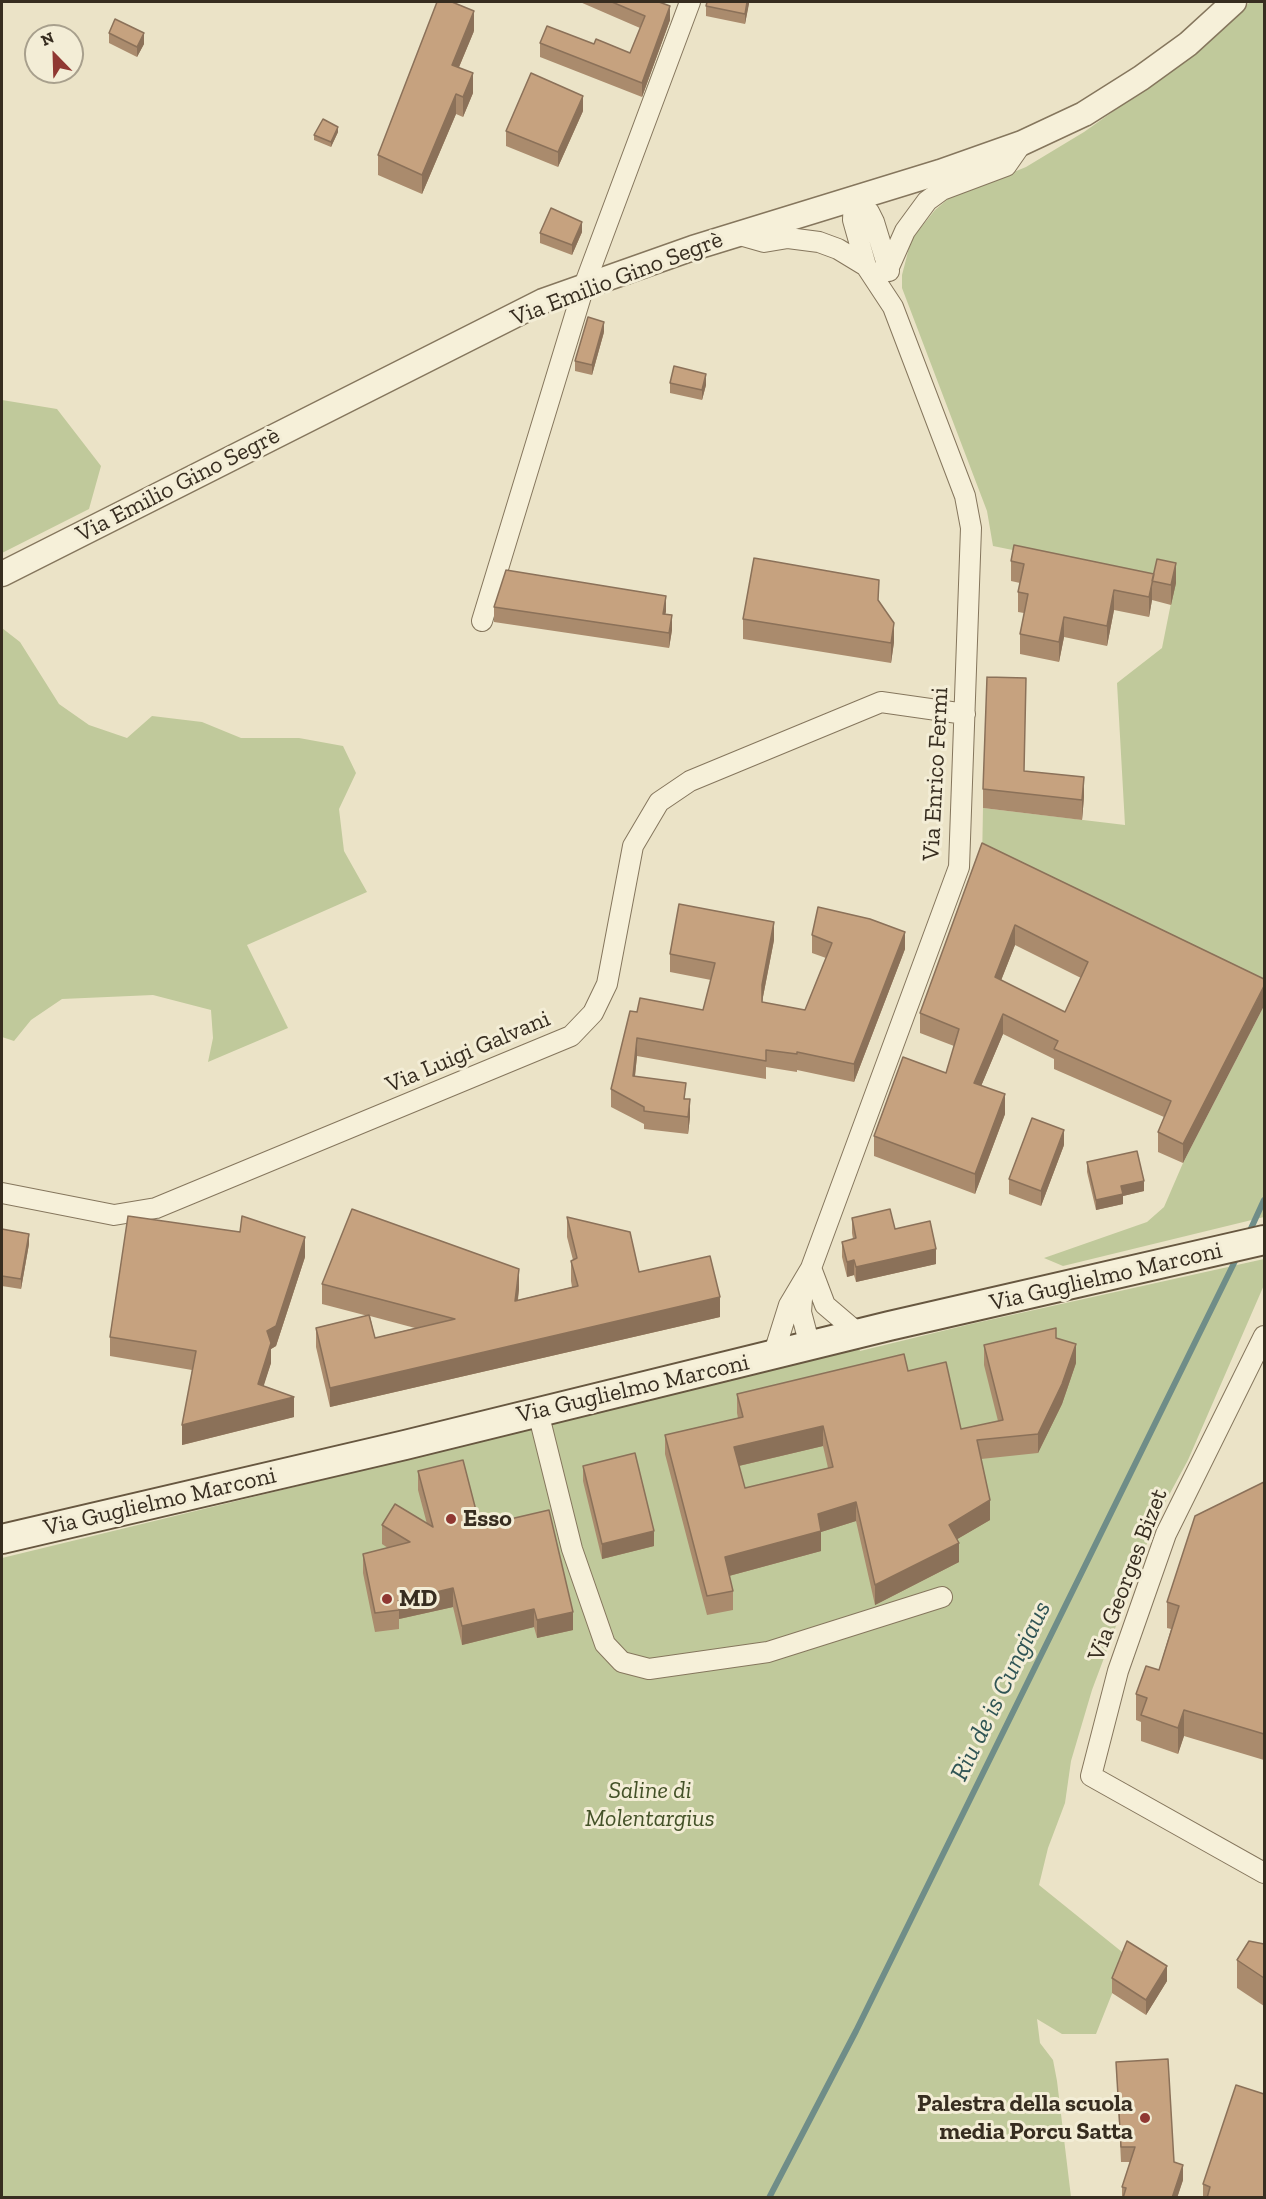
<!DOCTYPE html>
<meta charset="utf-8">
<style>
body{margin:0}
#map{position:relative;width:1266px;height:2199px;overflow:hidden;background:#ebe3c7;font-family:"Zilla Slab",serif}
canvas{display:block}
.frame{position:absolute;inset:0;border:3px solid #372d20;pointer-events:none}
.north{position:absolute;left:24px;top:24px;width:60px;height:60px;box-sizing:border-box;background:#f3edd6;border:2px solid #a8a08d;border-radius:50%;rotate:337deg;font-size:16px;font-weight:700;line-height:24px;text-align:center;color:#372d20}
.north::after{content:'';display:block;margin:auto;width:21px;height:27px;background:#903832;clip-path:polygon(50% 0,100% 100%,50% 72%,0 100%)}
</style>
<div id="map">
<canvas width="1266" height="2199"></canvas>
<div class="frame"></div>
<div class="north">N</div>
</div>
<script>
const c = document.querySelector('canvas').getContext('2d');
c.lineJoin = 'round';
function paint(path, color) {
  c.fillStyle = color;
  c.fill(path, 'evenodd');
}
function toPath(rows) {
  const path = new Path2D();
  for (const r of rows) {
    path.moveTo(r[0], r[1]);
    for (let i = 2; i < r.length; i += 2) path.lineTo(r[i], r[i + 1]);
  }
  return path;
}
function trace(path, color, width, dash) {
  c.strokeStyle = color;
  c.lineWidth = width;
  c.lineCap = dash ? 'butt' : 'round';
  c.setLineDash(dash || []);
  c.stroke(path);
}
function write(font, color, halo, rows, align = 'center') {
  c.font = font + ' "Zilla Slab",serif';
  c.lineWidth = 6;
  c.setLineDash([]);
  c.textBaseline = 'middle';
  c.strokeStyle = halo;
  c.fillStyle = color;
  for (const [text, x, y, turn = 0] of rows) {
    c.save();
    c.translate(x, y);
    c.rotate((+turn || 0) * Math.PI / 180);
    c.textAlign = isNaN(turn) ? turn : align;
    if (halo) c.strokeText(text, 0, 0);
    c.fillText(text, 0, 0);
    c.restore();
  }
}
paint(toPath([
 [1250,2,1264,2,1264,999,982,862,983,808,1125,825,1117,683,1162,648,1175,583,993,546,987,511,902,288,902,275,911,240,935,210,948,199,1026,167,1084,132,1204,47],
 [2,400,57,409,101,466,89,509,2,553],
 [2,628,20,642,59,704,89,725,127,738,152,716,202,722,241,738,299,738,343,746,356,773,339,809,344,851,367,892,247,945,288,1028,208,1062,213,1038,211,1010,153,995,62,999,31,1020,14,1041,2,1037],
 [1264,1006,1264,1217,1063,1266,1044,1258,1147,1222,1164,1207,1183,1163],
 [1264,1259,1264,1285,1188,1460,1156,1519,1092,1690,1071,1761,1065,1803,1048,1848,1039,1885,1127,1956,1096,2034,1062,2034,1037,2019,1040,2043,1053,2060,1057,2081,1071,2197,2,2197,2,1558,508,1435,539,1423,858,1345,860,1351,971,1324]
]), '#c0c99b');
trace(toPath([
 [1248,1235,1264,1200],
 [769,2198,856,2031,1238,1255]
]), '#6f8d88', 6);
const minor = toPath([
 [854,198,869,212,874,222,889,271],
 [854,198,853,220,866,266],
 [736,234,764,242,788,238,819,242,838,249,866,266,893,307,965,496,971,528,959,867,811,1268,789,1305,773,1356],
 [889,267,905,231,927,201,942,190,1006,166,1022,143],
 [482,621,584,286,690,2],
 [2,1193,114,1215,156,1208,571,1036,593,1013,607,984,633,846,659,802,690,781,881,702,965,714],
 [811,1268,825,1305,859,1334],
 [803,1286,801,1312,810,1346],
 [1264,1336,1166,1534,1118,1671,1091,1776,1264,1873],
 [538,1412,572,1549,605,1644,622,1662,649,1669,768,1652,942,1597]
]);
const tertiary = toPath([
 [2,574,543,301,693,248,940,172,1022,143,1084,114,1141,78,1188,44,1234,2]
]);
const secondary = toPath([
 [2,1539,405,1445,889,1326,1264,1240]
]);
trace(minor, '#85765d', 22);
trace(tertiary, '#85765d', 27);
trace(secondary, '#675740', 32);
trace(minor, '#f6f0d9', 20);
trace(tertiary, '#f6f0d9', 24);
trace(secondary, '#f6f0d9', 28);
paint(toPath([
 [580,2,659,2,670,20,642,97,540,57,540,43,594,44,630,53,640,28],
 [749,2,745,24,706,16,706,6],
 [474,31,459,67,473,93,463,117,456,114,422,194,378,175,378,155],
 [109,33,144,44,137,57,109,43],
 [583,111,558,167,506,146,506,131],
 [338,132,331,147,314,140,314,135],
 [582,232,572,255,540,243,540,233],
 [604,332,592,375,575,371,575,361],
 [670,383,706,385,702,400,670,393],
 [1011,561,1176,583,1171,605,1152,600,1149,617,1114,610,1107,646,1064,637,1059,662,1020,654,1020,634,1024,613,1018,612,1018,592,1020,583,1011,581],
 [879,602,894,642,891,663,743,639,743,619],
 [494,607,666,611,665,614,672,630,669,648,494,622],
 [1024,771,1084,797,1082,820,983,808,983,789],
 [982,843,1264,979,1183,1163,1158,1152,1158,1132,1164,1117,1054,1069,1054,1059,1003,1034,981,1086,1005,1114,975,1194,874,1156,874,1136,946,1073,954,1046,920,1033,920,1013],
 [1015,945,1081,978,1065,1012,1001,980],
 [812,935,905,949,854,1082,797,1070,797,1072,766,1067,766,1079,637,1056,635,1076,686,1099,690,1117,688,1134,644,1129,644,1124,611,1107,611,1089,637,1012,703,1010,711,980,670,972,670,954,774,940,762,1002,805,1010,826,958,812,953],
 [1064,1145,1041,1206,1009,1194,1009,1179],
 [1087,1162,1144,1191,1123,1196,1123,1204,1096,1210,1087,1172],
 [567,1217,639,1272,720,1317,330,1407,316,1347,316,1328,368,1316,322,1304,322,1284,519,1289,518,1300,572,1287,571,1281,571,1261,573,1260,567,1237],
 [370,1316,415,1328,375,1338],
 [852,1218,895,1229,936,1264,856,1282,854,1275,847,1277,842,1257,842,1242,853,1239,852,1233],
 [2,1229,29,1244,21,1289,2,1286],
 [305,1257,276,1346,271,1349,271,1363,263,1386,294,1417,182,1445,192,1370,110,1356,110,1337],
 [1056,1338,1076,1363,1062,1404,1038,1453,981,1459,990,1520,957,1539,959,1562,875,1605,856,1521,821,1532,821,1551,729,1576,733,1591,733,1610,707,1615,665,1454,665,1435,738,1418,737,1413,737,1394,908,1371,961,1429,998,1421,984,1365,984,1345],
 [823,1446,828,1468,745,1488,739,1466],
 [583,1466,654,1546,602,1559,583,1481],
 [418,1471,480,1526,573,1630,537,1638,534,1627,462,1645,453,1607,399,1619,399,1629,375,1632,363,1573,363,1554,388,1548,382,1544,382,1525,427,1524,418,1490],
 [1264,1482,1264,1760,1184,1736,1178,1754,1141,1741,1141,1722,1136,1720,1136,1694,1159,1670,1171,1629,1167,1628,1167,1602],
 [1264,1944,1264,2006,1237,1988,1237,1960],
 [1112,1978,1167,1981,1146,2015,1112,1993],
 [1116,2062,1174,2162,1183,2180,1177,2198,1122,2198,1122,2187,1130,2162,1121,2162],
 [1203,2184,1264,2198,1203,2198]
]), '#aa8b6d');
paint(toPath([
 [747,2,749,2,749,4,745,24,745,14],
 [670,6,670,20,642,97,642,83],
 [474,11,474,31,452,84,452,65],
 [144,33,144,44,137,57,137,47],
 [473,73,473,93,463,117,463,97],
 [456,94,456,114,422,194,422,175],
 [583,96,583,111,558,167,558,152],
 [338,127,338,132,331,147,331,142],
 [582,222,582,232,572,255,572,245],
 [604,322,604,332,592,375,592,365],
 [706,374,706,385,702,400,702,390],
 [1176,563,1176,583,1171,605,1171,585],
 [1152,581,1152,600,1149,617,1149,597],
 [1114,590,1114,610,1107,646,1107,626],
 [666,596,666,611,663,629,663,614],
 [672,615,672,630,669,648,669,633],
 [1064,617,1064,637,1059,662,1059,642],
 [894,623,894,642,891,663,891,643],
 [1084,777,1084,797,1082,820,1082,800],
 [774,922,774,940,762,1002,762,985],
 [1015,925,1015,945,995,996,995,977],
 [905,932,905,949,854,1082,854,1064],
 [1264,986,1264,1006,1183,1163,1183,1144],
 [1003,1014,1003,1034,974,1103,974,1083],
 [637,1038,637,1056,633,1094,633,1076],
 [1005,1094,1005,1114,975,1194,975,1174],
 [690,1099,690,1117,688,1134,688,1117],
 [1064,1130,1064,1145,1041,1206,1041,1191],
 [1144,1181,1144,1191,1123,1196,1123,1204,1096,1210,1096,1200,1121,1186],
 [29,1234,29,1244,21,1289,21,1279],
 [305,1237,305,1257,276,1346,271,1349,271,1363,258,1404,258,1384,267,1331],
 [936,1249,936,1264,856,1282,856,1267],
 [854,1260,854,1275,847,1277,847,1262],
 [519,1269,519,1289,515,1320,515,1301],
 [720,1297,720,1317,330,1407,330,1388],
 [1076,1344,1076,1363,1062,1404,1038,1453,1038,1434],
 [294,1397,294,1417,182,1445,182,1425],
 [823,1426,823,1446,734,1467,734,1447],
 [990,1500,990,1520,949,1544,949,1525],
 [856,1502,856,1521,821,1532,821,1551,725,1577,725,1557,818,1514],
 [654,1531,654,1546,602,1559,602,1544],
 [959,1543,959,1562,875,1605,875,1585],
 [453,1588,453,1607,399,1619,399,1610,398,1601],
 [534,1609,534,1627,462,1645,462,1626],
 [573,1612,573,1630,537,1638,537,1620],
 [1184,1710,1184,1736,1178,1754,1178,1728],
 [1167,1966,1167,1981,1146,2015,1146,2000],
 [1183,2165,1183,2180,1177,2198,1172,2198]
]), '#8b7159');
const building = toPath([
 [437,2,452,2,474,11,452,65,473,73,463,97,456,94,422,175,378,155,437,2],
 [612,2,659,2,670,6,642,83,540,43,547,26,594,44,596,39,630,53,645,16,612,2],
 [707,2,747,2,745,14,706,6,707,2],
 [115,19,144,33,137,47,109,33,115,19],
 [531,73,583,96,558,152,506,131,531,73],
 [323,119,338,127,331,142,314,135,323,119],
 [551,208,582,222,572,245,540,233,551,208],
 [588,317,604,322,592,365,575,361,588,317],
 [674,366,706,374,702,390,670,383,674,366],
 [1014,545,1154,574,1149,597,1114,590,1107,626,1064,617,1059,642,1020,634,1028,594,1018,592,1024,564,1011,561,1014,545],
 [754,558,879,580,878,600,894,623,891,643,743,619,754,558],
 [1157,559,1176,563,1171,585,1152,581,1157,559],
 [506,570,666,596,663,614,672,615,669,633,494,607,506,570],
 [987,677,1026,678,1024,771,1084,777,1082,800,983,789,987,677],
 [982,843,1264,979,1264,986,1183,1144,1158,1132,1171,1101,1054,1049,1058,1041,1003,1014,974,1083,1005,1094,975,1174,874,1136,903,1057,946,1073,959,1029,920,1013,982,843],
 [1015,925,1088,962,1065,1012,995,977,1015,925],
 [679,904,774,922,762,985,762,1002,805,1010,832,943,812,935,818,907,870,919,905,932,854,1064,797,1052,797,1054,766,1050,766,1061,637,1038,633,1076,686,1083,684,1099,690,1099,688,1117,644,1111,644,1107,611,1089,630,1011,637,1012,640,998,703,1010,715,963,670,954,679,904],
 [1032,1118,1064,1130,1041,1191,1009,1179,1032,1118],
 [1137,1151,1144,1181,1121,1186,1123,1194,1096,1200,1087,1162,1137,1151],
 [352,1209,519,1269,515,1301,578,1286,571,1261,577,1258,567,1217,630,1232,639,1272,710,1256,720,1297,330,1388,316,1328,369,1315,375,1338,455,1319,322,1284,352,1209],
 [890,1209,895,1229,930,1221,936,1249,856,1267,854,1260,847,1262,842,1242,856,1238,852,1218,890,1209],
 [128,1216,240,1232,242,1216,305,1237,276,1326,267,1331,271,1343,258,1384,294,1397,182,1425,196,1351,110,1337,128,1216],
 [2,1229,29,1234,21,1279,2,1276,2,1229],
 [1056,1328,1056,1338,1076,1344,1062,1384,1038,1434,977,1440,990,1500,949,1525,959,1543,875,1585,856,1502,818,1514,821,1531,725,1557,733,1591,707,1596,665,1435,743,1417,737,1394,904,1354,908,1371,946,1362,961,1429,1003,1420,984,1345,1056,1328],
 [823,1426,833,1467,745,1488,734,1447,823,1426],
 [635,1453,654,1531,602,1544,583,1466,635,1453],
 [463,1460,480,1526,549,1510,573,1612,537,1620,534,1609,462,1626,453,1588,398,1601,399,1610,375,1613,363,1554,410,1542,382,1525,395,1504,433,1527,418,1471,463,1460],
 [1264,1482,1264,1734,1184,1710,1178,1728,1141,1715,1147,1698,1136,1694,1146,1666,1159,1670,1179,1606,1167,1602,1195,1516,1264,1482],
 [1127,1941,1167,1966,1146,2000,1112,1978,1127,1941],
 [1249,1941,1264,1944,1264,1978,1237,1960,1249,1941],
 [1168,2059,1174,2162,1183,2165,1172,2198,1123,2198,1126,2188,1122,2187,1135,2147,1121,2147,1116,2062,1168,2059],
 [1236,2085,1264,2094,1264,2198,1207,2198,1210,2187,1203,2184,1236,2085]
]);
paint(building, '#c6a27f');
trace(building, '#8b7159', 1.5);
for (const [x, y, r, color] of [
 [451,1519,6,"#903832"],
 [387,1599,6,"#903832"],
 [1145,2118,6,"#903832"]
]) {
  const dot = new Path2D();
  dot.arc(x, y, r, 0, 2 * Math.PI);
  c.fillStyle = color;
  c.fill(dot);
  trace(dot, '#f3edd6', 2);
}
write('24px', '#372d20', '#f3edd6', [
 ["Via Emilio Gino Segrè",617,279,-21],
 ["Via Emilio Gino Segrè",178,485,-27],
 ["Via Enrico Fermi",936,774,-87],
 ["Via Luigi Galvani",468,1052,-23],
 ["Via Guglielmo Marconi",1106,1277,-13],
 ["Via Guglielmo Marconi",633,1389,-13],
 ["Via Guglielmo Marconi",160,1502,-13],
 ["Via Georges Bizet",1128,1575,-69]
]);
write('bold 24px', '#372d20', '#f3edd6', [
 ["Esso",463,1519],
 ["MD",399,1599],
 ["Palestra della scuola",1133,2104,"right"],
 ["media Porcu Satta",1133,2132,"right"]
], 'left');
write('italic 24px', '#445228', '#f3edd6', [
 ["Saline di",650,1791],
 ["Molentargius",650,1819]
]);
write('italic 26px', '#305555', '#f3edd6', [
 ["Riu de is Cungiaus",1001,1691,-64]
]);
</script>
